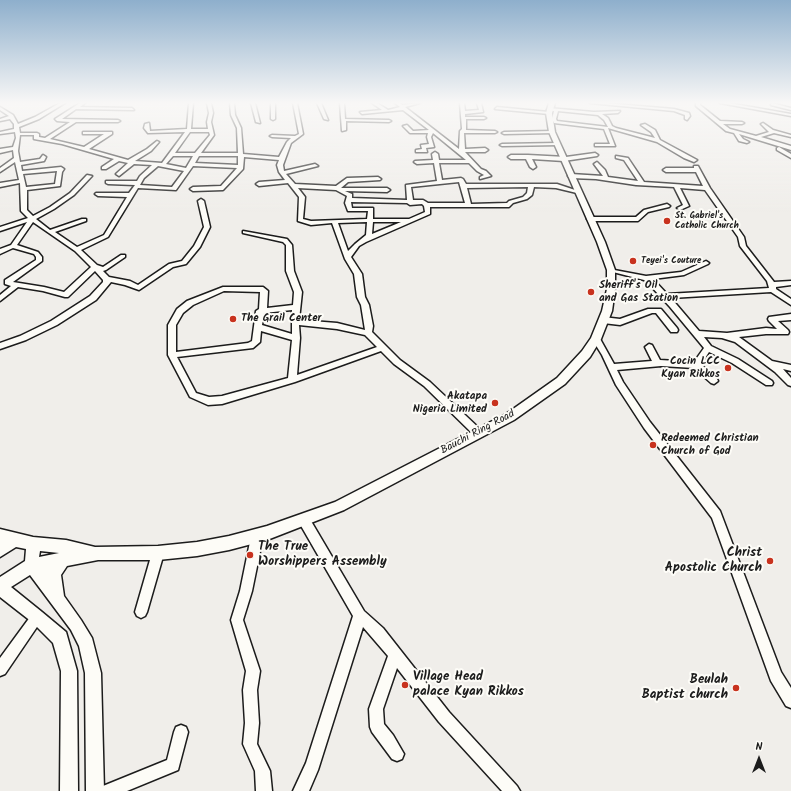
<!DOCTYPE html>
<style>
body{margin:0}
#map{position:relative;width:791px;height:791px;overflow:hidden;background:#f0eeea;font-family:Kalam,sans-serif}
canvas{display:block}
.north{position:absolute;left:739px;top:739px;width:40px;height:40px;-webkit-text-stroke:3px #fdfcf7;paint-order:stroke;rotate:0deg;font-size:11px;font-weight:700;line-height:16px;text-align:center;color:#1c1c1c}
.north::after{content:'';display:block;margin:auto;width:14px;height:18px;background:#1c1c1c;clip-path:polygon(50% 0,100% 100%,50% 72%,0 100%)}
</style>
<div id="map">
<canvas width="791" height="791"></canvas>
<div class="north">N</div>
</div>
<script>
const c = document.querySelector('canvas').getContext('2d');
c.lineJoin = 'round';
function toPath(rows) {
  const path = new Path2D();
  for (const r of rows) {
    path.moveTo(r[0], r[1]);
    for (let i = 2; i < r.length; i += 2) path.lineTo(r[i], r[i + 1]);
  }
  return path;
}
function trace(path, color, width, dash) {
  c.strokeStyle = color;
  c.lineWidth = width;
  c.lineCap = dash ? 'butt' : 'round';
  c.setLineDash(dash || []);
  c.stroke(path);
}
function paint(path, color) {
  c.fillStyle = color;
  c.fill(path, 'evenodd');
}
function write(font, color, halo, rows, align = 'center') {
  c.font = font + ' Kalam,sans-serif';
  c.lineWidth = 4;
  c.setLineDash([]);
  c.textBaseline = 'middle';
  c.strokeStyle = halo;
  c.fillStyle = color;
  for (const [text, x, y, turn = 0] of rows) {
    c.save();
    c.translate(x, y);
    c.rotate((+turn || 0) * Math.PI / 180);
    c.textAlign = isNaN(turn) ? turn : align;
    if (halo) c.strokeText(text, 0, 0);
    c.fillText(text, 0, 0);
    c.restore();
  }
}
const minor = toPath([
 [60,103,65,103,39,119,19,127,20,133,37,133,39,134,39,137,45,138,70,122,57,121,55,119,80,103,85,103,80,107,132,108,134,110,76,109,62,119,118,120,120,121,118,122,76,122,50,139,84,147,104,134,83,134,83,132,112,132,112,134,89,149,128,160,147,149,157,141,159,142,151,151,135,161,162,163,185,132,148,133,144,128,145,124,149,123,150,131,187,129,189,103,193,103,191,129,208,129,207,122,209,113,207,103,211,103,213,113,211,122,214,135,201,153,238,153,237,128,231,115,230,103,234,103,235,115,241,128,243,154,279,157,287,142,291,138,272,137,270,136,272,135,295,136,299,134,293,103,297,103,303,134,291,143,283,165,284,171,315,164,318,166,286,174,295,184,336,186,347,178,378,177,381,179,380,180,348,182,341,188,387,188,390,190,387,192,345,191,352,194,352,198,407,200,406,185,437,181,434,163,417,164,414,162,415,161,433,160,432,154,435,152,438,154,439,160,466,160,433,133,431,137,434,147,426,148,427,152,416,152,416,150,422,149,421,145,429,144,427,137,428,133,410,133,403,126,407,125,413,131,429,130,403,110,362,114,360,112,382,110,372,103,377,103,388,110,400,107,395,103,400,103,402,105,420,103,405,107,459,149,460,131,462,129,460,103,464,103,465,111,479,110,477,103,481,103,483,112,465,114,465,117,484,117,486,118,484,119,466,119,466,130,495,131,497,132,495,133,464,133,465,149,485,148,488,150,485,152,465,152,481,169,486,171,491,176,480,179,480,177,484,175,477,171,469,163,439,163,442,180,461,178,463,179,466,184,557,184,581,192,581,194,556,188,534,187,532,195,527,199,513,203,509,207,430,207,430,214,366,242,359,246,351,257,362,274,365,297,369,305,373,326,372,332,400,360,430,382,481,430,483,433,481,436,478,437,475,436,424,386,394,364,381,351,295,382,222,404,208,405,190,397,168,355,168,325,177,309,187,301,223,287,263,287,268,291,267,308,293,305,294,292,286,271,286,245,283,242,243,233,243,231,287,239,292,245,294,271,302,292,299,320,337,323,365,330,361,305,357,297,354,274,345,259,332,223,311,225,298,221,299,197,288,183,259,186,256,184,259,182,285,180,279,172,277,165,279,160,244,157,243,169,223,190,193,191,190,189,193,187,221,186,237,168,193,166,176,190,138,188,108,237,81,250,97,265,103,267,121,255,125,255,125,257,106,270,103,271,109,277,130,281,138,285,169,264,182,261,194,246,204,227,198,201,201,199,204,201,210,227,200,247,186,264,173,267,139,290,125,285,111,282,96,300,57,325,26,340,0,349,0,343,20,336,51,321,90,296,103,282,103,280,95,271,68,297,65,297,43,291,18,287,0,301,0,295,11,286,5,284,5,280,36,260,36,257,34,254,13,248,0,254,0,249,11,245,27,222,0,231,0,227,28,218,21,211,20,183,0,187,0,183,19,180,15,162,0,172,0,168,14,158,13,150,0,153,0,149,13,147,16,138,15,132,0,134,0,132,14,129,14,124,10,119,0,121,0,119,9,116,0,110,0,107,13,115,18,124,35,117,60,103],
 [190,132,209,132,210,135,195,153,175,153,190,132],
 [20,135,34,135,34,139,62,144,114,159,102,167,102,169,106,169,119,161,128,163,117,173,116,174,119,176,134,164,152,165,140,176,137,181,106,181,106,183,108,184,135,185,129,193,96,193,95,194,98,196,127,197,104,235,77,247,55,232,86,221,86,219,82,219,50,230,36,219,54,209,74,195,92,176,87,175,70,193,50,207,33,216,27,210,27,190,60,186,62,172,64,169,61,167,22,171,21,165,44,161,46,157,43,155,40,159,20,162,18,151,20,135],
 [173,156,193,156,186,168,166,164,173,156],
 [199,156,238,156,238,165,195,163,199,156],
 [158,166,184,171,172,187,140,185,144,178,158,166],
 [57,171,55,184,26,187,23,174,57,171],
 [459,182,465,203,428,203,423,200,413,200,411,187,459,182],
 [528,187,527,193,523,197,509,201,507,203,471,204,467,188,528,187],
 [298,188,336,190,347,196,345,203,348,211,368,211,367,219,311,221,303,219,305,197,298,188],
 [351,202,407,203,410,205,422,204,424,206,425,212,409,219,373,219,373,208,352,208,351,202],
 [33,222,75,251,91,267,64,292,44,287,13,282,42,261,42,257,38,252,17,245,33,222],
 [367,222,366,235,355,244,348,251,338,223,367,222],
 [373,222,401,222,372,234,373,222],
 [224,291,260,292,259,309,256,311,252,341,248,343,176,352,176,325,183,313,193,305,224,291],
 [292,310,292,334,262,325,264,313,292,310],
 [299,325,337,329,365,335,377,347,297,375,300,338,299,325],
 [261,331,292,340,288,378,222,396,209,397,196,393,177,357,253,348,260,342,261,331],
 [251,103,255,103,260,123,256,122,251,103],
 [271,103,275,103,275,119,273,120,271,119,271,103],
 [317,103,321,103,328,120,324,119,317,103],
 [340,103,344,103,345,119,389,120,391,121,389,122,346,121,346,130,342,131,340,103],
 [590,103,605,103,674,109,689,113,690,116,687,120,685,119,685,115,674,111,590,103],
 [696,103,700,103,700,105,720,121,742,122,744,123,742,124,723,124,730,129,756,136,769,132,761,124,763,123,773,130,791,135,791,137,774,133,761,137,791,146,791,150,739,134,743,139,749,142,747,143,739,141,734,133,726,131,696,106,696,103],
 [720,103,729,103,791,114,791,116,720,103],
 [772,103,791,108,791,110,771,105,772,103],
 [497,107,549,112,551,113,549,114,495,109,497,107],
 [549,108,594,112,620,111,618,113,602,114,608,118,612,126,616,128,655,138,651,132,641,125,645,124,655,130,660,140,697,160,694,162,684,158,657,142,608,128,615,146,595,146,595,144,610,144,604,129,554,123,552,119,554,111,547,110,549,108],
 [558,111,598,115,604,120,608,127,557,121,556,119,558,111],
 [552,131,554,131,554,133,504,134,502,133,504,132,552,131],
 [557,143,559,143,559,145,502,146,500,145,502,144,557,143],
 [779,147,791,154,791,158,777,150,777,148,779,147],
 [595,153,598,155,597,156,564,161,532,159,536,167,533,169,530,167,526,159,511,159,508,157,511,155,528,155,566,157,595,153],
 [616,156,628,158,644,182,703,186,696,172,666,172,663,170,666,168,694,168,694,166,698,166,710,188,744,237,746,246,774,282,791,281,791,285,776,287,776,289,791,299,791,305,771,292,671,298,699,331,727,333,766,328,777,329,769,321,768,319,769,317,791,314,791,320,778,321,788,330,789,332,788,334,766,334,739,337,772,361,791,365,791,371,783,369,791,378,791,386,788,385,775,372,735,342,722,338,704,337,711,346,738,359,772,381,773,383,772,385,766,385,732,363,709,352,701,364,717,379,718,381,714,384,711,383,694,368,661,366,617,370,623,382,650,422,720,511,781,672,791,688,791,708,786,706,771,681,712,518,644,428,616,385,602,355,592,339,593,337,599,337,614,364,652,361,645,347,649,344,652,345,660,360,694,362,704,348,670,307,648,283,644,280,609,271,609,269,646,276,681,272,706,261,709,263,708,264,684,275,653,279,667,294,769,288,767,281,740,246,738,237,705,190,680,188,689,206,680,210,677,208,683,205,674,187,636,185,596,179,571,178,568,176,571,174,603,176,594,164,597,162,605,170,608,177,638,181,624,160,616,158,616,156],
 [667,204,670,206,669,207,648,212,638,221,590,221,587,219,590,217,636,217,644,210,667,204],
 [648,309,661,309,677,328,678,330,677,332,671,332,656,313,652,313,620,325,603,323,599,320,603,317,620,319,648,309],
 [304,515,308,516,364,611,383,628,449,712,517,786,520,791,502,791,439,722,397,668,383,709,384,724,393,735,404,754,402,759,397,761,392,759,372,732,370,727,369,709,388,656,363,627,318,770,309,791,293,791,306,763,353,616,300,524,299,520,300,516,304,515],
 [257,532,261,533,263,537,252,591,243,620,260,671,257,690,259,723,257,744,270,771,272,791,256,791,255,771,243,744,245,723,243,690,246,671,231,620,240,591,251,537,253,533,257,532],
 [158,547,162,549,164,553,147,612,145,616,141,618,137,616,135,612,152,553,154,549,158,547],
 [37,611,41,613,43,617,41,621,5,674,0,676,0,658,33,613,37,611],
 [181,725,186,727,188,732,178,770,127,791,100,791,103,786,167,760,174,732,176,727,181,725]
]);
const major = toPath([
 [549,103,555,103,552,113,555,132,605,242,615,270,615,289,612,311,601,339,590,357,565,384,514,420,344,510,267,540,229,550,197,556,158,560,98,560,67,566,61,575,64,596,81,620,92,638,101,673,104,791,86,791,85,673,79,646,71,630,30,575,11,587,42,612,66,632,77,671,78,791,60,791,61,671,53,643,32,622,0,597,0,577,25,561,26,549,16,547,0,557,0,529,33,537,66,540,95,547,158,546,197,542,229,536,267,526,335,502,506,414,557,378,582,351,591,338,602,311,607,289,607,270,597,242,549,132,546,113,549,103],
 [40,551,59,553,39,557,40,551]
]);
trace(minor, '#1c1c1c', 3);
trace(major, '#1c1c1c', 3);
paint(minor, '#fdfcf7');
paint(major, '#fdfcf7');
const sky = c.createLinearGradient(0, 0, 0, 214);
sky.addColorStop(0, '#8eafcc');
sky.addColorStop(0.48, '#f8f7f6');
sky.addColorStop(1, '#f8f7f600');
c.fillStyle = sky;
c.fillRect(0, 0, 791, 214);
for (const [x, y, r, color] of [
 [667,221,4,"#c8321e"],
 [633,261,4,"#c8321e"],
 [591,292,4,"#c8321e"],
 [233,319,4,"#c8321e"],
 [728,368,4,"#c8321e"],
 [495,403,4,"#c8321e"],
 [653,445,4,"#c8321e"],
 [250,555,4,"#c8321e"],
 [770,561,4,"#c8321e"],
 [405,685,4,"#c8321e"],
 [736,688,4,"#c8321e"]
]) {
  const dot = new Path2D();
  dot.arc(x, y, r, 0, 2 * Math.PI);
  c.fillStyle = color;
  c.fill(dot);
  trace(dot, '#fdfcf7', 1.5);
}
write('bold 9px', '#1c1c1c', '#fdfcf7', [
 ["St. Gabriel's",675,216],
 ["Catholic Church",675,226],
 ["Teyei's Couture",641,261]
], 'left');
write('bold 11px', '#1c1c1c', '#fdfcf7', [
 ["Sheriff's Oil",599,286],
 ["and Gas Station",599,299],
 ["The Grail Center",241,319],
 ["Cocin LCC",720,362,"right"],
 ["Kyan Rikkos",720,375,"right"],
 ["Akatapa",487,397,"right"],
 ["Nigeria Limited",487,410,"right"],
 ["Redeemed Christian",661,439],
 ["Church of God",661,452]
], 'left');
write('11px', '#1c1c1c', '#fdfcf7', [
 ["Bauchi Ring Road",478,433,-28]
]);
write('bold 13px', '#1c1c1c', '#fdfcf7', [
 ["The True",258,548],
 ["Worshippers Assembly",258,563],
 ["Christ",762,554,"right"],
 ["Apostolic Church",762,569,"right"],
 ["Village Head",413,678],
 ["palace Kyan Rikkos",413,693],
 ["Beulah",728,681,"right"],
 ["Baptist church",728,696,"right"]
], 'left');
</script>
